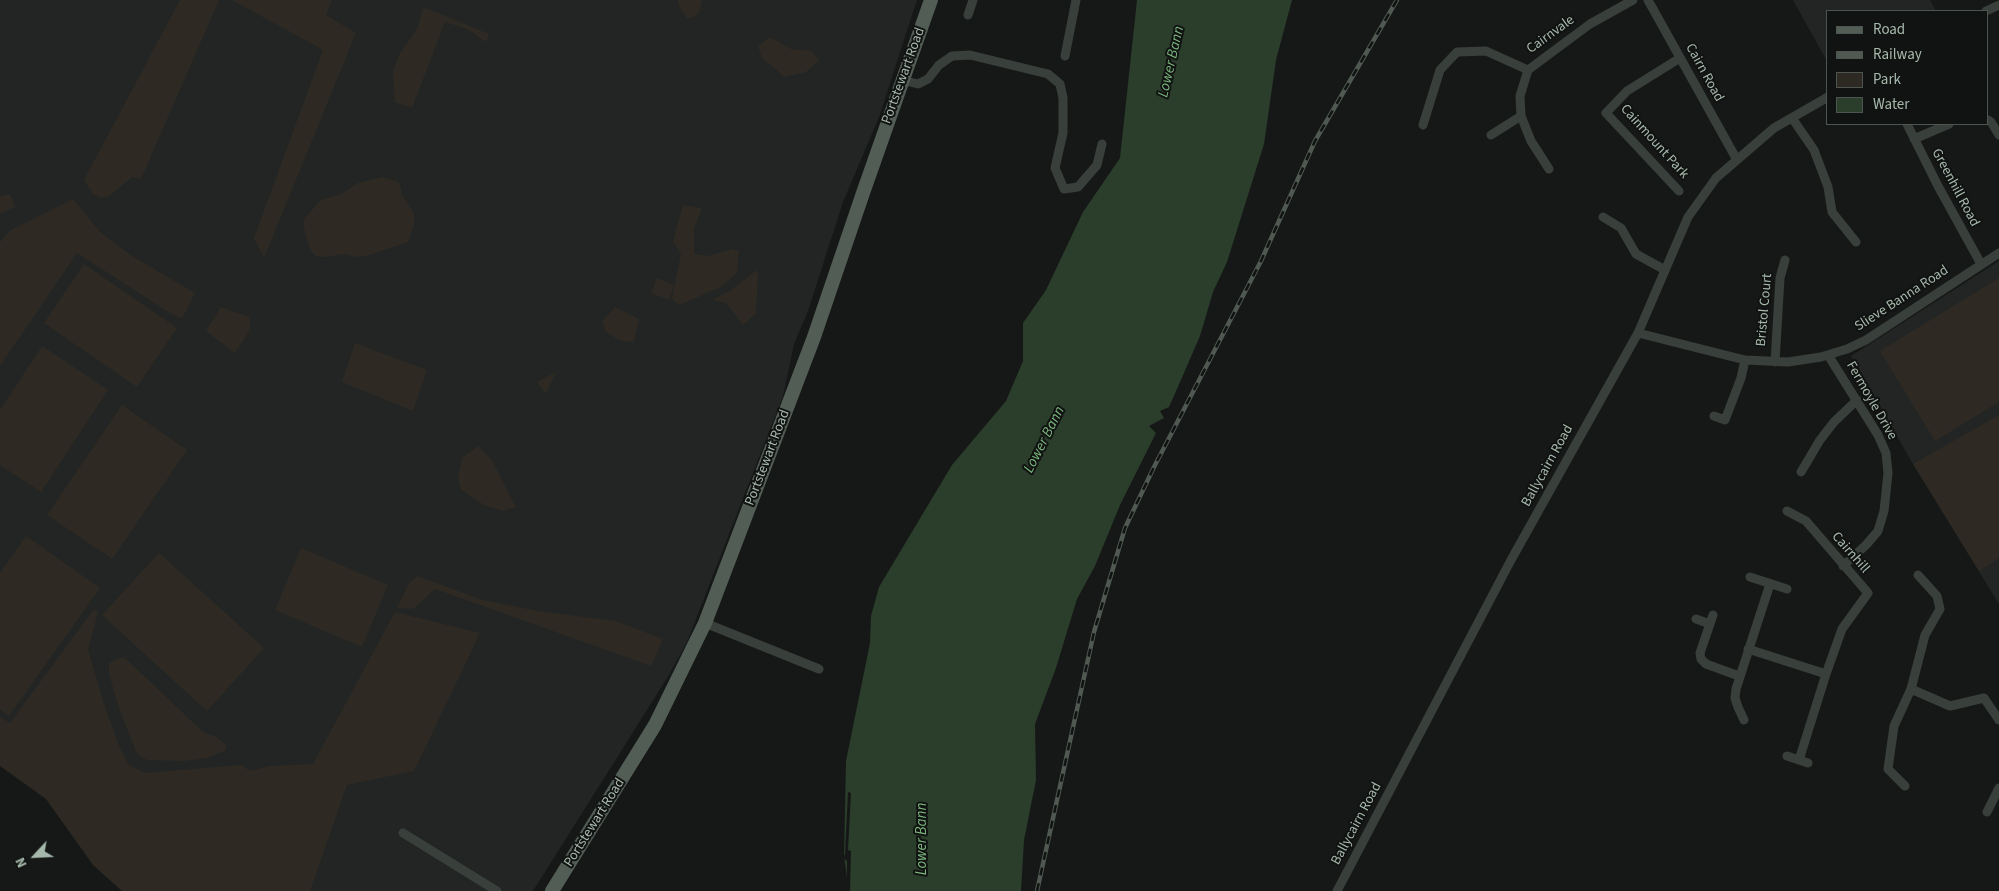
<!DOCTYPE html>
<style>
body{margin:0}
#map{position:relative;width:1999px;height:891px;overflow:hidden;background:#161817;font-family:"Source Sans 3",sans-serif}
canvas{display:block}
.legend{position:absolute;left:1826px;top:10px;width:162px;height:115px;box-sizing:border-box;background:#111312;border:1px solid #4d5550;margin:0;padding:6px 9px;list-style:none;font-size:15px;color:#a7b9ac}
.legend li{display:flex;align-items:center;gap:10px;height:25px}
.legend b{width:25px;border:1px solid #4d5550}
.north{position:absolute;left:10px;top:831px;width:50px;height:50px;-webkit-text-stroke:4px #111312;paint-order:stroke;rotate:245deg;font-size:14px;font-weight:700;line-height:20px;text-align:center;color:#a7b9ac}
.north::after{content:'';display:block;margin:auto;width:18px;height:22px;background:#a7b9ac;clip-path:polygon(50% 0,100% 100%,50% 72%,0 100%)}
</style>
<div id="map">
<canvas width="1999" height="891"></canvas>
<ul class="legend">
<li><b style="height:6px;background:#525d56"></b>Road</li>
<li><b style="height:6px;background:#4f5952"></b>Railway</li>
<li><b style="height:14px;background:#2e2a23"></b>Park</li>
<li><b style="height:14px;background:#2b3d2b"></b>Water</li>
</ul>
<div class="north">N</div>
</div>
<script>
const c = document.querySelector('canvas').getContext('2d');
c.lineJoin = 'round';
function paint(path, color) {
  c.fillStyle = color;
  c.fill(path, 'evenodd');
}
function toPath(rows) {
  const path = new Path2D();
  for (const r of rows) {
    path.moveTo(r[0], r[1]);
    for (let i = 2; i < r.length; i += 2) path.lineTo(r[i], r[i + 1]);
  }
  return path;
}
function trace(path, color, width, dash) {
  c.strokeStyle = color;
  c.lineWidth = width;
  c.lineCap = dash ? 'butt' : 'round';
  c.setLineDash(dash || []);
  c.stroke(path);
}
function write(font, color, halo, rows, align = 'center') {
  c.font = font + ' "Source Sans 3",sans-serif';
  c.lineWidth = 4;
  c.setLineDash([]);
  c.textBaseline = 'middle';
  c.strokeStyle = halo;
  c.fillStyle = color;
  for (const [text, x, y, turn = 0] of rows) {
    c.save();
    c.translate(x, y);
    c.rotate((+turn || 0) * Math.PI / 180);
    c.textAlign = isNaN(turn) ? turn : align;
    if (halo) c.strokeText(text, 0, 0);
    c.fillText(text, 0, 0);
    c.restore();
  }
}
paint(toPath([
 [0,0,917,0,879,117,843,202,808,311,794,344,783,396,687,642,669,675,533,891,194,891,0,757],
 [1793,0,1930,0,1936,11,1828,11,1828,63],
 [1999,261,1999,604,1913,464,1851,356]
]), '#222524');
paint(toPath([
 [180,0,219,0,141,179,132,177,108,197,100,198,93,194,84,180],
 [232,0,332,0,326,15,356,33,264,258,254,238,323,50],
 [678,0,702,0,699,13,692,18,687,18,678,4],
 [426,8,489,34,486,42,467,29,445,22,412,108,395,102,393,72,399,55,418,27,422,10],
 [770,37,791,49,811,51,819,60,806,72,785,77,762,58,758,46],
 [382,177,397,181,400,184,402,195,414,213,414,225,408,242,366,256,356,257,345,254,325,257,316,256,311,251,306,236,303,224,305,218,321,200,341,194,358,183],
 [10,194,15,207,0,214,0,196],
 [73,199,100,232,132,256,195,293,182,319,170,313,77,253,0,366,0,242,11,230],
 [683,205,702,208,694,228,694,254,708,256,732,249,739,251,737,273,721,287,679,305,672,299,681,254,673,242],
 [84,264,177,328,137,387,44,323],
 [757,270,758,276,756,313,743,325,726,303,712,300,731,290],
 [657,278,674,285,669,300,651,293],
 [1999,278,1999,402,1935,441,1880,351],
 [221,307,250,317,250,330,235,353,206,331],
 [615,307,639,319,634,342,621,341,606,332,602,322],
 [355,343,427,370,413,411,342,382],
 [42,346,108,390,41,492,0,465,0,410],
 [556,372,546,394,537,382],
 [122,405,187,450,112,559,47,515],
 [1999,415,1999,558,1979,571,1913,464],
 [478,446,491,459,516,507,503,511,484,505,461,490,458,477,462,458],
 [26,536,100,588,9,716,0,709,0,573],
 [301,548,388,585,362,647,275,610],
 [159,553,264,648,207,711,102,615],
 [418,576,483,600,538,611,616,621,663,639,651,666,435,589,413,609,397,608,409,583],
 [94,609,98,612,88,649,103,701,118,743,129,765,145,773,241,765,250,771,269,766,313,764,395,612,480,633,414,771,347,785,310,891,122,891,93,865,46,799,0,766,0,717,10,723],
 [119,658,125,658,203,732,216,737,226,744,226,750,208,758,184,761,147,760,137,754,120,711,109,674,109,663]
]), '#2e2a23');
paint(toPath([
 [1137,0,1292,0,1276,60,1264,144,1227,262,1213,292,1200,336,1177,389,1169,407,1160,411,1164,418,1149,426,1156,433,1120,505,1095,566,1077,599,1056,668,1035,724,1036,780,1024,840,1021,891,849,891,844,856,846,761,870,643,871,616,879,587,952,465,1006,401,1023,361,1023,323,1046,290,1083,212,1120,158]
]), '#2b3d2b');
paint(toPath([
 [848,792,851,793,848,850,851,851,850,891,847,891,847,861,841,856,845,855]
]), '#161817');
trace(toPath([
 [1648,0,1737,160],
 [1986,11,1999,5],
 [968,15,973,0],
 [1065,56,1076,0],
 [902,80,918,84,928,79,939,65,952,56,970,55,1048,74,1060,84,1063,98,1063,133,1055,168,1064,189,1078,187,1097,165,1102,144],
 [1792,118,1814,150,1828,187,1832,212,1856,242],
 [1988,120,1991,122,1999,135],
 [1907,124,1938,186,1981,264],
 [1423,125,1440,70,1457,52,1486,51,1528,70],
 [1491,135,1521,116],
 [1914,139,1949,124],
 [1549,169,1531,141,1521,116,1520,96,1528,70,1590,24,1633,0],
 [1679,191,1606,113,1627,91,1680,58],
 [1603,217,1621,228,1636,254,1665,270],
 [1638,333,1745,360,1788,362,1821,357,1847,349,1866,340,1999,253],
 [1828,355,1878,435,1886,453,1888,473,1884,511,1878,531,1866,545,1843,566],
 [1775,362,1780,278,1785,260],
 [1714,416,1725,420,1741,378,1745,360],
 [1801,472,1820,440,1834,422,1857,400],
 [1787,511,1806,521,1868,593,1842,629,1826,674,1799,760],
 [1918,575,1937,596,1940,609,1925,635,1911,689,1950,706,1984,698,1999,720],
 [1750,577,1787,589],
 [1713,615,1700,653,1701,659,1706,664,1739,676],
 [1696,619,1710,624],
 [705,623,819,669],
 [1748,649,1826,674],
 [1744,720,1738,707,1735,698,1736,689,1770,584],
 [1787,756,1808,763],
 [1905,786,1888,769,1894,726,1911,689],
 [1987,812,1999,788],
 [403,833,497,891],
 [1337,891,1511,560,1638,333,1688,217,1716,178,1774,128,1828,97]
]), '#39403b', 9);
trace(toPath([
 [552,891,655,725,705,623,814,337,863,193,931,0]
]), '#525d56', 14);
const rail = toPath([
 [1037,891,1094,632,1125,528,1154,467,1261,261,1315,141,1397,0]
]);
trace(rail, '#4f5952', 4.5);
trace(rail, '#111312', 2.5, [8]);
write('14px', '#a7b9ac', '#111312', [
 ["Cairnvale",1551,35,-36],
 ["Cairn Road",1704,73,61],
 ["Portstewart Road",904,76,-70],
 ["Cainmount Park",1654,142,48],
 ["Greenhill Road",1955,188,62],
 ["Slieve Banna Road",1902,299,-33],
 ["Bristol Court",1765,310,-85],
 ["Fermoyle Drive",1871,401,60],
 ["Portstewart Road",768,458,-69],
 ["Ballycairn Road",1548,466,-61],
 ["Cairnhill",1850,553,49],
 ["Portstewart Road",595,823,-58],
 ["Ballycairn Road",1357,824,-62]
]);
write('italic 15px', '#7bb77d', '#111312', [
 ["Lower Bann",1172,62,-77],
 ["Lower Bann",1045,440,-63],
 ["Lower Bann",923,839,-90]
]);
</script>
